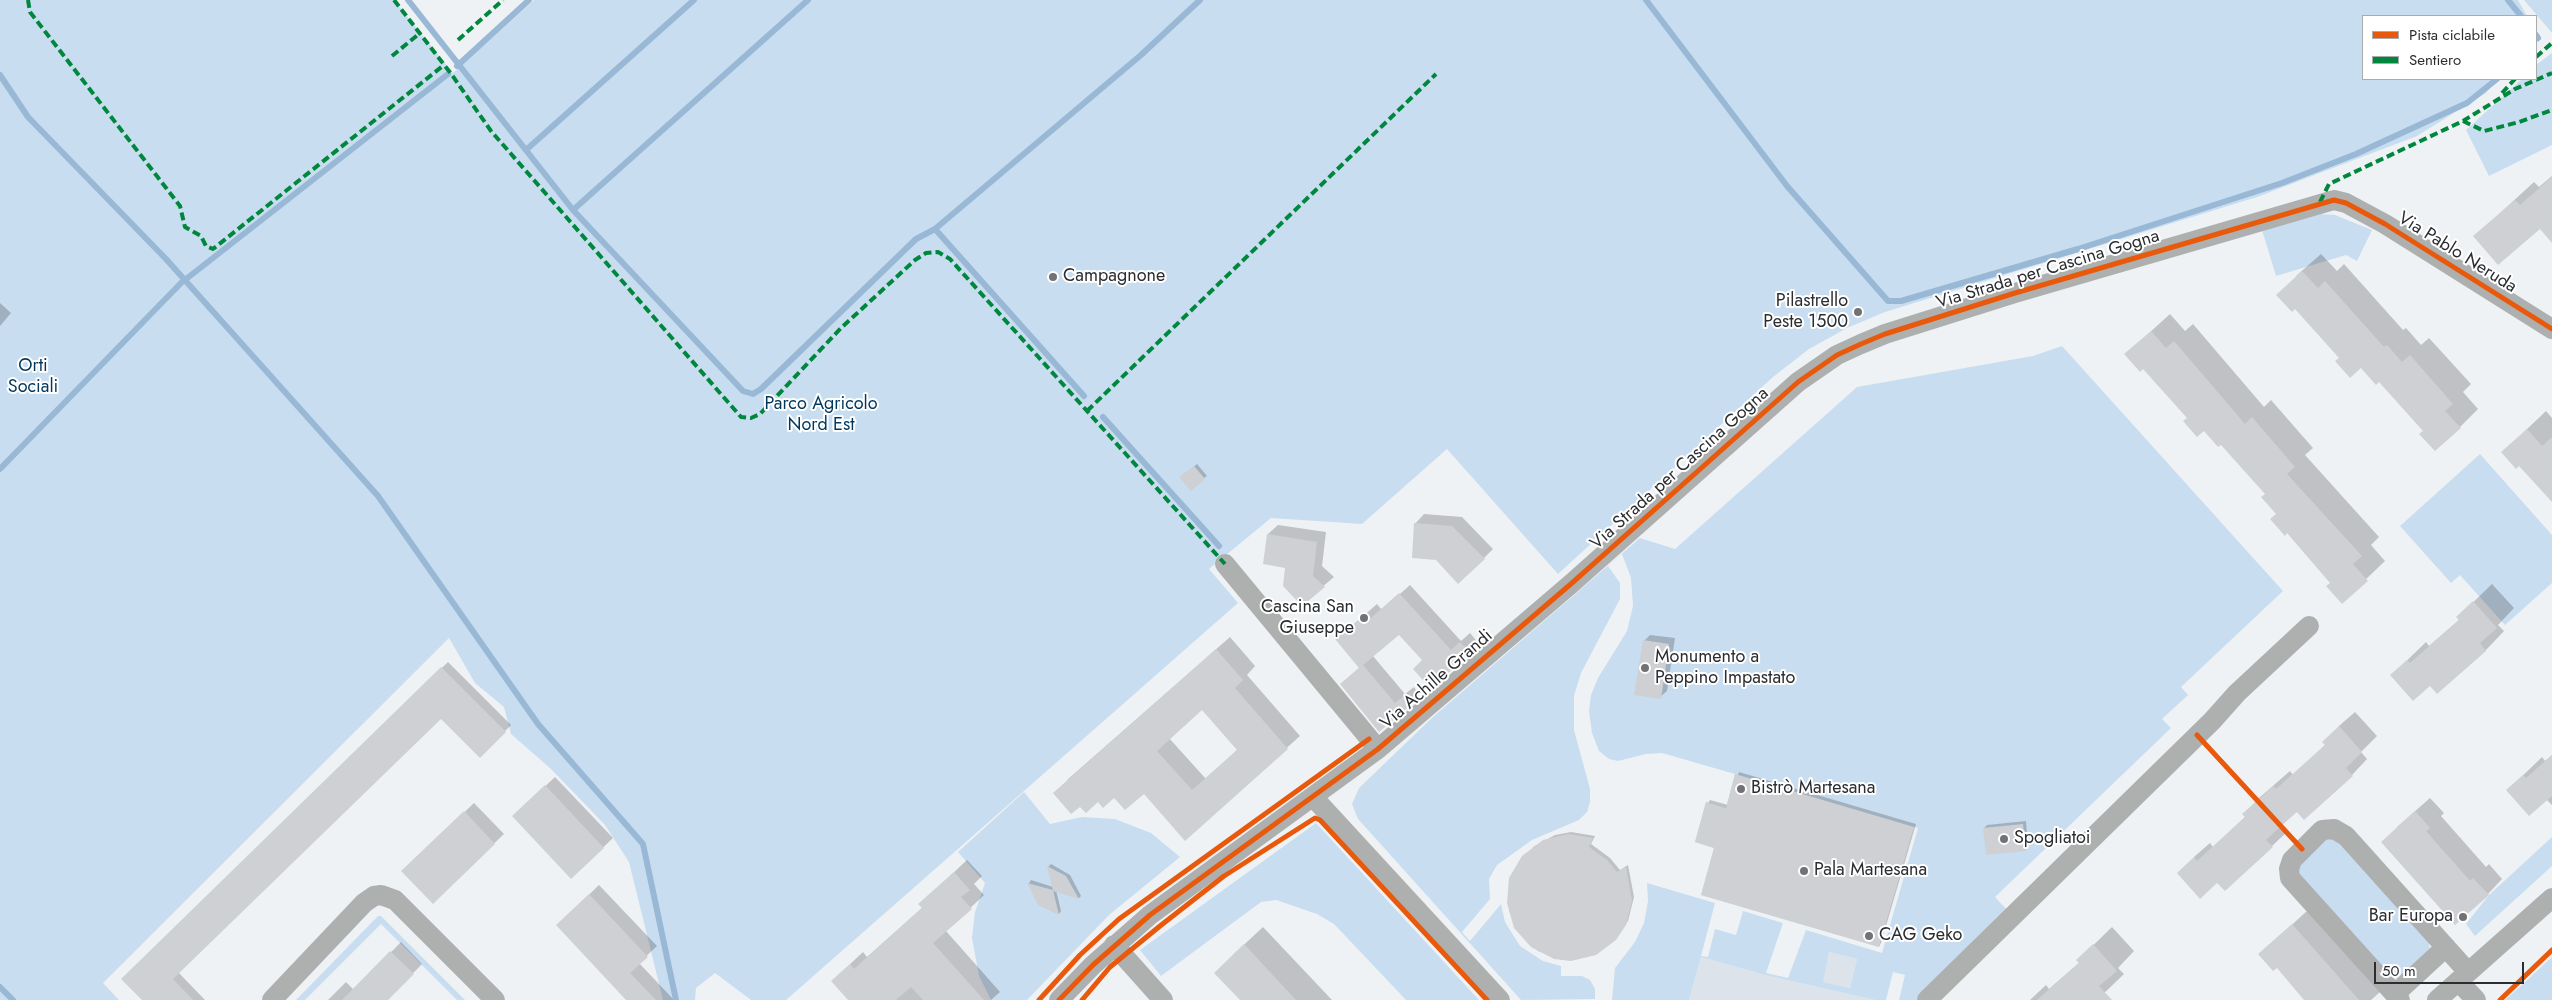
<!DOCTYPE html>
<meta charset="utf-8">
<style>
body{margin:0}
#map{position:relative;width:2552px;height:1000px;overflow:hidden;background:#eff2f5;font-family:Jost,sans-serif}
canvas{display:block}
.legend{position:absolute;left:2362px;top:15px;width:175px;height:65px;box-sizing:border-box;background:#fff;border:1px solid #aaabac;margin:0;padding:6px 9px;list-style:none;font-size:15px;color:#2b2d30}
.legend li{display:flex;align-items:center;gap:10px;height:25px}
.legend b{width:25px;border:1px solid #aaabac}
.scale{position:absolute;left:2374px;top:962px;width:150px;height:22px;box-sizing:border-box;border:2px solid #2b2d30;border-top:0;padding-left:6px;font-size:15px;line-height:18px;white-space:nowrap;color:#2b2d30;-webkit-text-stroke:4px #fff;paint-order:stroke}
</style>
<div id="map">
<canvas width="2552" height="1000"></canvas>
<ul class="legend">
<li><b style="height:6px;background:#e8590c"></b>Pista ciclabile</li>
<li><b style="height:6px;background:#00873e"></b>Sentiero</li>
</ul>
<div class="scale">50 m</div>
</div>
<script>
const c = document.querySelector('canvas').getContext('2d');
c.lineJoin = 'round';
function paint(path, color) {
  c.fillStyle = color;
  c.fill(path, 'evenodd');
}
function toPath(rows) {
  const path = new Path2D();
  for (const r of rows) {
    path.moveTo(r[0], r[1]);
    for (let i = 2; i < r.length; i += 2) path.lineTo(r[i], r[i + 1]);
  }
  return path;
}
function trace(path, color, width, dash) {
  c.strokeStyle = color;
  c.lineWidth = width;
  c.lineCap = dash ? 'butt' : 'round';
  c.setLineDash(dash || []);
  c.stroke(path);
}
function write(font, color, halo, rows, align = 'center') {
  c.font = font + ' Jost,sans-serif';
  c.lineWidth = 4;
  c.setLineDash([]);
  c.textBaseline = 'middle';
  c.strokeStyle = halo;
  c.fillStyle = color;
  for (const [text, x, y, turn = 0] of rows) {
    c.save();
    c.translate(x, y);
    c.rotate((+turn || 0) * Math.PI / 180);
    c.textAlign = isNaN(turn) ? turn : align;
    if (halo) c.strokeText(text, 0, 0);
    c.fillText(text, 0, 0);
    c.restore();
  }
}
paint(toPath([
 [1829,952,1857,959,1850,988,1822,982],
 [1701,957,1765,975,1875,1000,1689,1000]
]), '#dce3ea');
paint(toPath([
 [0,0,394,0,453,73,534,0,2518,0,2527,16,2363,16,2363,79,2497,79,2486,93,2417,136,2257,197,1885,312,1847,328,1809,349,1773,377,1558,574,1447,449,1362,524,1271,518,1209,569,1238,603,786,1000,751,1000,715,973,696,988,695,1000,663,1000,629,862,605,825,551,769,511,734,504,707,475,683,449,638,103,983,119,1000,0,1000],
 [2524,0,2552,0,2552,33],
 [2552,53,2552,145,2489,176,2466,130,2522,79,2536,79,2536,65],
 [2321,214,2335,215,2372,230,2357,261,2346,255,2276,276,2262,230],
 [2062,346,2283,591,2181,687,2188,695,2162,719,2171,728,1995,897,2011,914,1918,1000,1899,1000,1905,975,1893,972,1886,1000,1875,1000,1765,975,1701,957,1689,1000,1612,1000,1615,968,1635,942,1644,923,1648,901,1647,883,1715,903,1701,956,1708,957,1715,929,1736,935,1743,911,1783,923,1766,973,1788,978,1806,930,1882,953,1918,828,1914,827,1879,947,1701,895,1714,848,1695,842,1706,802,1726,808,1735,774,1662,753,1646,754,1618,761,1609,759,1599,751,1592,733,1589,711,1591,695,1598,678,1627,631,1633,606,1631,578,1622,554,1608,566,1620,583,1620,599,1581,673,1574,696,1574,730,1590,789,1590,802,1587,812,1579,820,1532,840,1497,865,1489,879,1490,899,1462,932,1470,941,1501,904,1505,922,1520,946,1543,961,1561,966,1561,976,1582,976,1590,980,1595,989,1595,999,1521,1000,1358,819,1352,804,1359,788,1433,717,1640,538,1675,549,1857,387,2033,356],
 [1829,952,1857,959,1850,988,1823,982],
 [2480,454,2552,535,2552,583,2505,625,2460,575,2451,583,2400,526],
 [1024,792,1050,824,1082,817,1115,819,1151,833,1180,857,1109,915,1027,1000,991,1000,979,976,972,938,975,912,985,883,958,852],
 [1316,823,1479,1000,1406,1000,1334,924,1317,914,1276,900,1261,902,1161,976,1140,950],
 [2334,837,2428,940,2430,949,2399,979,2393,978,2298,876,2296,865,2320,838],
 [2552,837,2552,866,2475,936,2466,924,2489,895],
 [378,916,381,916,465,1000,457,1000,381,924,305,1000,296,1000],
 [2552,957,2552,1000,2505,1000,2524,983]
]), '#c8ddef');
paint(toPath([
 [2552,176,2552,225,2475,236,2534,182,2539,187],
 [2321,254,2337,271,2344,264,2403,330,2406,328,2421,345,2429,338,2471,384,2463,392,2478,409,2460,427,2379,381,2361,367,2340,358,2296,276],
 [0,303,11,313,0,326],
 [2170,314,2185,331,2193,324,2264,407,2271,400,2313,448,2305,455,2379,537,2371,545,2385,561,2342,602,2332,583,2277,513,2266,494,2221,443,2188,418,2143,367,2126,354],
 [2546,411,2552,418,2552,501,2519,464,2503,452],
 [1197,464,1207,476,1204,478,1184,475],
 [1424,514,1462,517,1493,549,1484,558,1415,524],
 [1278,525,1326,532,1322,566,1334,577,1302,604,1287,567,1268,534],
 [2492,584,2514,608,2498,625,2504,631,2486,650,2438,692,2430,684,2392,675,2426,642,2429,646,2460,619,2458,617],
 [1410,585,1461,641,1470,633,1479,644,1470,653,1424,660,1399,633,1373,656,1405,694,1414,687,1419,695,1380,730,1341,684,1360,667,1337,639,1377,604,1382,610],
 [1650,635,1675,638,1667,691,1660,697,1644,641],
 [1230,637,1255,666,1247,675,1300,736,1185,839,1144,792,1098,800,1067,780],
 [1202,709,1238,749,1206,779,1169,738],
 [448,662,511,725,480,757,441,717,178,972,205,1000,143,1000,122,979],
 [2355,712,2377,736,2361,752,2367,759,2352,775,2297,810,2281,824,2288,831,2272,846,2217,882,2201,897,2194,857,2210,843,2213,847,2246,816,2244,814,2259,798,2290,771,2293,775,2326,744,2339,726],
 [2552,755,2552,805,2546,799,2508,790,2542,757,2545,761],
 [1739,772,1916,824,1881,943,1879,946,1716,847,1708,803,1710,800,1728,805],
 [555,777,613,838,571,878,523,807],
 [2430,798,2444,813,2441,816,2486,867,2489,864,2502,879,2488,894,2397,827],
 [474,803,504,834,433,902,403,871],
 [2026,821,2028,847,2026,850,1984,828,1987,825],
 [1571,832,1595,836,1591,844,1610,858,1620,870,1628,865,1634,897,1628,921,1613,941,1562,959,1538,951,1520,934,1509,911,1509,886,1533,847,1555,835],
 [967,860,982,876,974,884,984,895,946,931,1000,992,991,1000,849,1000,832,981,863,952,867,957,923,907,920,904],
 [1051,864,1070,875,1081,896,1079,898,1056,890,1061,911,1059,914,1043,906,1029,883,1031,880,1053,887,1048,867],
 [599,885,657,946,639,963,674,1000,628,1000,567,916],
 [2308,910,2380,992,2371,1000,2306,1000,2277,966,2260,954],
 [1263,927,1332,1000,1241,1000,1234,954],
 [2112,927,2134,951,2118,968,2124,974,2097,1000,2030,1000,2046,985,2049,989,2080,962,2078,960],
 [401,942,422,964,387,1000,328,1000,346,982,354,990]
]), '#0003');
trace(toPath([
 [408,0,573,210,743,391,753,394,761,389,916,239,935,229,1141,55,1200,0],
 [1646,0,1787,186,1888,301,1901,301,2078,249,2282,183,2356,154,2467,103,2497,79],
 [2508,0,2521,16],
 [2536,35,2538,38,2536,39],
 [457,66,529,0],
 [0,75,28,117,166,259,378,496,538,724,643,844,676,1000],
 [526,150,694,0],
 [573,210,808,0],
 [935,229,1084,396],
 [1103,417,1219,546],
 [0,469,181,283,448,74],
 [0,987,13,1000]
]), '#98b8d5', 6);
paint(toPath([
 [2552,177,2552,243,2540,229,2498,265,2473,236,2515,200,2520,205],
 [2302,271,2318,288,2325,281,2384,347,2387,345,2402,362,2410,355,2453,404,2445,411,2461,428,2435,451,2419,434,2423,431,2379,382,2376,385,2361,368,2350,378,2335,361,2339,358,2295,309,2292,312,2276,295],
 [2151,331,2166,348,2174,341,2245,424,2252,417,2295,467,2287,474,2362,556,2353,564,2368,581,2342,604,2326,586,2330,583,2287,533,2285,536,2270,519,2276,514,2261,497,2265,494,2221,445,2218,447,2204,431,2197,437,2183,421,2187,418,2143,369,2140,372,2124,354],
 [2527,429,2542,446,2552,437,2552,502,2519,466,2516,469,2501,452],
 [1194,466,1205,479,1191,491,1179,477],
 [1414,523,1452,526,1485,559,1458,584,1436,560,1412,558],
 [1267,534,1317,542,1313,576,1325,587,1302,606,1283,586,1285,568,1263,564],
 [1399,593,1451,650,1460,642,1471,654,1430,688,1413,669,1422,660,1399,635,1363,665,1395,703,1404,696,1411,705,1379,732,1340,684,1359,668,1335,639,1367,613,1371,618],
 [2473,601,2497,628,2480,643,2486,651,2437,694,2430,686,2413,701,2390,675,2407,660,2410,663,2459,620,2456,617],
 [1643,640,1669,644,1661,699,1634,695],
 [1216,649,1243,680,1235,688,1288,749,1185,841,1144,794,1125,810,1114,798,1103,808,1098,802,1086,813,1080,807,1071,814,1053,793],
 [1202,710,1237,750,1192,790,1157,751],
 [441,667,506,732,480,758,441,719,173,979,193,1000,142,1000,121,979],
 [2339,726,2362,752,2346,768,2353,776,2304,820,2297,812,2281,826,2266,840,2273,847,2225,891,2217,883,2200,899,2177,873,2194,857,2197,861,2245,817,2242,814,2257,801,2273,786,2276,789,2325,745,2322,742],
 [2552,755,2552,796,2529,816,2506,790,2523,775,2526,778],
 [1735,774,1914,827,1879,947,1701,895,1714,848,1695,842,1706,802,1726,808],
 [545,785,604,848,571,879,512,816],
 [464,811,495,844,433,904,401,871],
 [2415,811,2430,828,2426,831,2470,881,2473,878,2489,895,2455,925,2381,842],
 [2023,824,2026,851,1986,855,1983,828],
 [1568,834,1593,838,1589,847,1607,860,1617,872,1626,867,1632,901,1626,925,1616,940,1596,955,1571,961,1554,959,1531,947,1514,928,1507,903,1509,878,1522,856,1543,840],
 [1047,866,1066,876,1079,899,1053,891],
 [954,872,970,890,961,897,972,909,933,943,984,1000,923,1000,911,987,896,1000,848,1000,831,981,850,964,854,969,922,908,918,904],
 [1027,883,1053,890,1059,915,1038,905],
 [589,894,648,957,630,973,656,1000,626,1000,556,925],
 [2292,924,2307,941,2359,1000,2304,1000,2277,968,2273,971,2258,954],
 [1244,944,1296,1000,1240,1000,1214,973],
 [2093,944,2117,971,2099,986,2112,1000,2037,1000,2079,963,2076,960],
 [390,951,414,974,388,1000,342,1000]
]), '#ced0d3');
trace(toPath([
 [1225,564,1378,749],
 [1314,798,1500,1000],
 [1114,945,1163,1000],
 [2458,981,2476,1000],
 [2395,994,2446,947],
 [272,1000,364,903,374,896,381,895,395,900,495,1000],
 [1059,1000,1093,965,1150,915,1378,749,1572,583,1798,382,1837,355,1861,344,1885,334,2015,293,2334,200,2346,203,2385,224,2552,329],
 [1927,1000,2212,721,2237,693,2309,626],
 [2400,1000,2290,878,2289,869,2292,860,2322,830,2334,829,2346,836,2468,972],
 [2437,1000,2552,898]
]), '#aeb0b0', 20);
trace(toPath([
 [28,0,30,12,180,206,185,227,201,236,206,246,213,249,444,65],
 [394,0,452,75,491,131,741,417,751,418,760,414,841,328,915,260,926,253,938,252,950,259,1225,564],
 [458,40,503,0],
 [392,56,420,33],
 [2536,57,2552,43],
 [2502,93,2515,79],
 [2463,121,2484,131,2519,122,2552,110],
 [2320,202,2329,184,2463,121,2515,89,2552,73],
 [1087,411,1436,74]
]), '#00873e', 4, [8, 4]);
trace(toPath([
 [2197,735,2302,849],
 [1039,1000,1080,955,1119,919,1369,739],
 [1059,1000,1093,965,1150,915,1378,749,1572,583,1798,382,1837,355,1861,344,1885,334,2015,293,2334,200,2346,203,2385,224,2552,329],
 [1082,1000,1110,967,1160,926,1224,876,1315,818,1320,820,1487,1000],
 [2500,1000,2552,950]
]), '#e8590c', 5);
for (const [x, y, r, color] of [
 [1053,277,5,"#707275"],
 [1858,312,5,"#707275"],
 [1364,618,5,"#707275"],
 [1645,668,5,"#707275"],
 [1741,789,5,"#707275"],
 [2004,839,5,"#707275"],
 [1804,871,5,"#707275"],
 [2463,917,5,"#707275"],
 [1869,936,5,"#707275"]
]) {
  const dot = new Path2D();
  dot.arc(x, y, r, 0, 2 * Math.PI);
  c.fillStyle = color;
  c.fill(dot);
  trace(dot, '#fff', 2);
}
write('18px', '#2b2d30', '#fff', [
 ["Via Pablo Neruda",2457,253,32],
 ["Via Strada per Cascina Gogna",2048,270,-17],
 ["Via Strada per Cascina Gogna",1680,469,-42],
 ["Via Achille Grandi",1437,680,-41]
]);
write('18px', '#2b2d30', '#fff', [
 ["Campagnone",1063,277],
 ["Pilastrello",1848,302,"right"],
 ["Peste 1500",1848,323,"right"],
 ["Cascina San",1354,608,"right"],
 ["Giuseppe",1354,629,"right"],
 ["Monumento a",1655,658],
 ["Peppino Impastato",1655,679],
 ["Bistrò Martesana",1751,789],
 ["Spogliatoi",2014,839],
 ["Pala Martesana",1814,871],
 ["Bar Europa",2453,917,"right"],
 ["CAG Geko",1879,936]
], 'left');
write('18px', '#00375c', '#fff', [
 ["Orti",33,367],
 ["Sociali",33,388],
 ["Parco Agricolo",821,405],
 ["Nord Est",821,426]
]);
</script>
